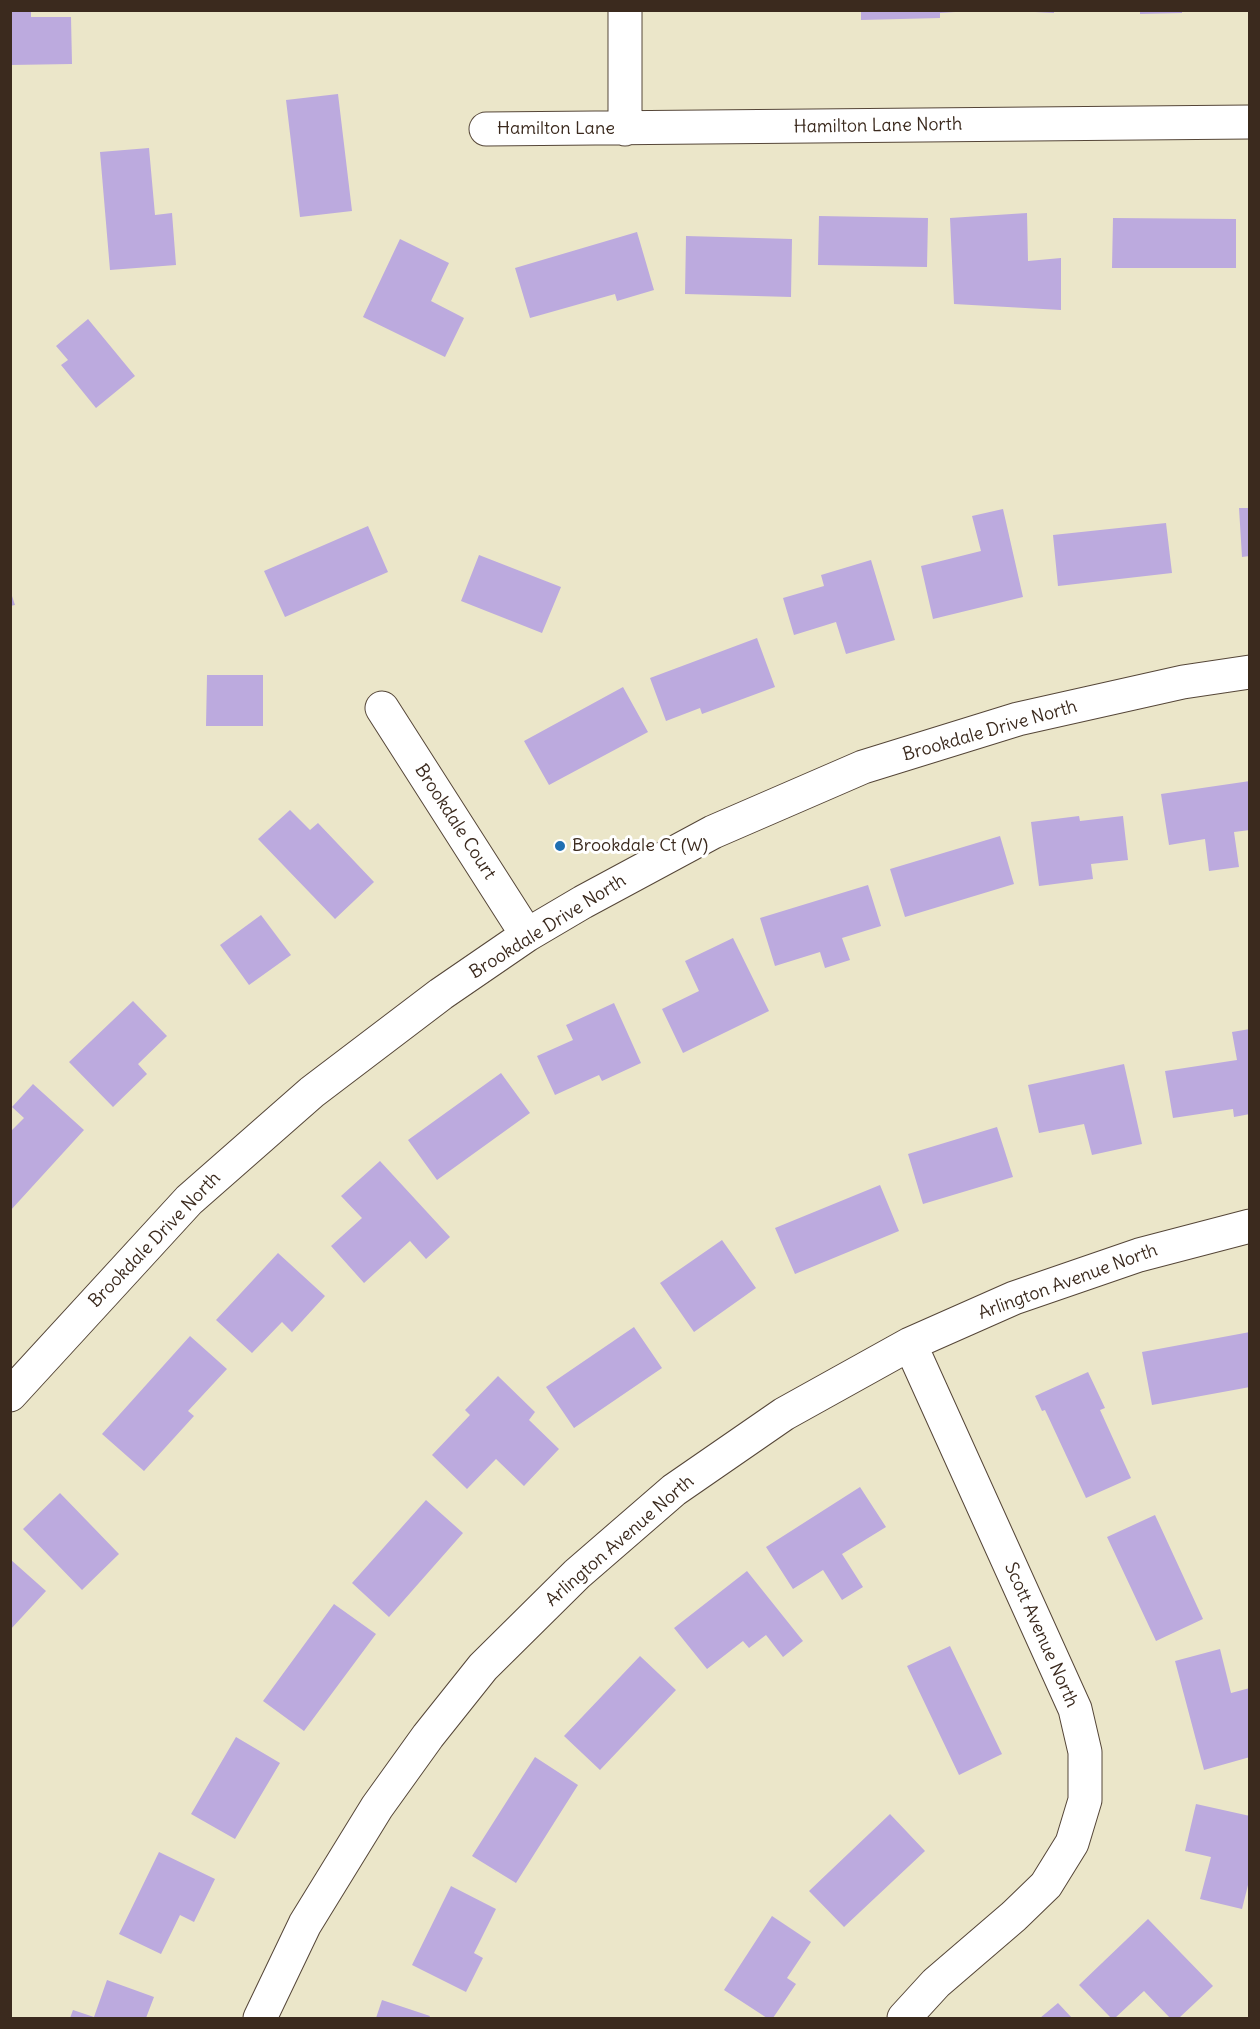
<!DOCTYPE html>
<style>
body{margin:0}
#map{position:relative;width:1260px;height:2029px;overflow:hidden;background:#ebe6c9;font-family:Delius,sans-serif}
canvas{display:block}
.frame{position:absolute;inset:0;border:12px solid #3b2a1e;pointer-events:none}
</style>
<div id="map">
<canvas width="1260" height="2029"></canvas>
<div class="frame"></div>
</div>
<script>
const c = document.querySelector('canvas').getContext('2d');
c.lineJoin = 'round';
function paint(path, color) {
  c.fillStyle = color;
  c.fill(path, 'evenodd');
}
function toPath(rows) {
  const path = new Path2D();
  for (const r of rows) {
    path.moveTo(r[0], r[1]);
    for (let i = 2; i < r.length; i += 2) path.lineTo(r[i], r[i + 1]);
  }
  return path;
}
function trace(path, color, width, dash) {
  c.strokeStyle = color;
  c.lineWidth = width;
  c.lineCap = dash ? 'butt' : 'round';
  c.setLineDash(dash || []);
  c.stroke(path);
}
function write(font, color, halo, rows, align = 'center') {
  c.font = font + ' Delius,sans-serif';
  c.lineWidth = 6;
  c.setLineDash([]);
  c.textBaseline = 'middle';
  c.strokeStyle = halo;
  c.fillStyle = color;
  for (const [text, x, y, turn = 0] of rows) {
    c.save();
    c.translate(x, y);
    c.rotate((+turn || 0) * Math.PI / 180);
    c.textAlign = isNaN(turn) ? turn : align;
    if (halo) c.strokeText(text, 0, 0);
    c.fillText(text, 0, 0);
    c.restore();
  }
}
paint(toPath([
 [10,10,31,10,31,17,71,17,72,64,10,65],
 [861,10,955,10,955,12,940,13,940,18,861,20],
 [1035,10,1054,10,1054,13,1035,12],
 [1140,10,1182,10,1182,13,1140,14],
 [338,94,352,211,300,217,286,100],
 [149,148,155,215,172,213,176,265,110,270,100,152],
 [1027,213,1028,261,1061,258,1061,310,954,304,950,218],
 [819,216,928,218,927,267,818,265],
 [1113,218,1236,219,1236,268,1112,268],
 [637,232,654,290,617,301,615,294,530,318,515,268],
 [686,236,792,239,791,297,685,294],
 [400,239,449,263,431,301,464,318,445,357,363,317],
 [88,319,135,376,96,408,61,365,68,360,56,346],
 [1239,508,1250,508,1250,556,1242,557],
 [1003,509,1023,597,933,619,921,566,981,551,972,516],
 [1166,523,1172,573,1058,586,1053,535],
 [368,526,388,572,285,617,264,571],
 [479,555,561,587,542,633,461,601],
 [871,560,895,640,846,654,836,622,794,635,783,598,824,586,821,575],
 [10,590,15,605,10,606],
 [757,638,775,687,702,714,700,708,666,721,650,678],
 [207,675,263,675,263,726,206,726],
 [623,687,648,732,549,785,524,741],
 [1250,781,1250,830,1234,832,1239,867,1209,871,1205,839,1169,845,1161,794],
 [290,810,310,830,318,823,374,882,335,919,258,839],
 [1079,816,1080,821,1123,816,1128,860,1091,864,1093,879,1039,886,1031,822],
 [1000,836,1014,884,905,917,890,869],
 [868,885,881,926,842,938,850,960,825,968,820,952,775,966,760,918],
 [261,915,291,955,249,985,220,945],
 [733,938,769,1011,683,1053,662,1009,699,991,685,961],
 [133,1001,167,1036,138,1064,147,1074,113,1107,69,1062],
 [614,1003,641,1063,602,1081,599,1075,555,1095,537,1056,573,1040,566,1025],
 [1250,1029,1250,1114,1234,1117,1233,1109,1173,1118,1165,1071,1237,1060,1232,1032],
 [1124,1064,1142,1144,1092,1155,1084,1124,1039,1133,1028,1085],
 [501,1073,530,1113,437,1180,408,1140],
 [33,1084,84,1130,10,1211,10,1132,24,1118,12,1107],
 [997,1127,1013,1177,923,1204,908,1154],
 [380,1161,450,1237,426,1259,410,1241,364,1283,331,1246,362,1218,341,1196],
 [880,1185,899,1231,795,1274,775,1228],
 [722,1240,756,1288,694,1332,660,1283],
 [278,1253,325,1296,292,1332,282,1322,252,1353,216,1320],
 [634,1327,662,1368,574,1428,546,1387],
 [1250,1332,1250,1387,1152,1405,1142,1352],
 [190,1336,227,1369,188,1411,194,1416,144,1471,102,1434],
 [1088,1372,1105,1408,1100,1410,1131,1478,1086,1498,1045,1410,1042,1411,1035,1396],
 [498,1376,535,1412,529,1420,559,1449,524,1486,496,1459,467,1489,432,1455,470,1415,465,1410],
 [860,1487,886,1527,842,1554,863,1587,842,1600,823,1570,793,1589,766,1547],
 [60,1493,119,1554,82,1590,23,1529],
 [426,1500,463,1533,389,1617,352,1583],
 [1155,1515,1203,1619,1156,1641,1107,1537],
 [10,1559,46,1591,10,1630],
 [747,1571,803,1641,783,1657,766,1635,749,1648,743,1641,707,1669,674,1628],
 [334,1604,376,1634,304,1731,263,1701],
 [950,1646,1002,1754,959,1775,907,1666],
 [1220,1649,1231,1693,1250,1688,1250,1757,1204,1770,1175,1661],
 [640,1656,676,1690,600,1770,564,1736],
 [236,1737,280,1763,235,1839,191,1814],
 [535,1757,578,1785,516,1883,472,1856],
 [1196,1804,1250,1816,1250,1877,1242,1909,1200,1899,1211,1857,1185,1851],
 [890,1814,925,1851,844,1927,809,1891],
 [159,1852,215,1879,194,1922,180,1915,161,1954,119,1934],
 [451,1886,496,1909,474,1953,483,1958,466,1992,412,1965],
 [772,1916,811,1942,787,1978,796,1984,773,2018,767,2018,724,1990],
 [1148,1919,1213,1986,1179,2018,1170,2018,1144,1991,1115,2018,1111,2018,1079,1985],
 [107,1980,154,1997,146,2018,70,2018,73,2010,94,2017],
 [382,2000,430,2016,429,2018,376,2018],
 [1058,2003,1072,2018,1040,2018]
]), '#bcaade');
const minor = toPath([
 [625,10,625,129],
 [486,129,1250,122],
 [382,708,527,935],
 [10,1395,189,1200,312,1092,441,994,527,935,583,902,713,832,863,767,1018,719,1183,682,1250,672],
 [260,2018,305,1924,377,1807,428,1736,483,1667,577,1574,674,1490,784,1414,910,1344,1014,1298,1139,1255,1250,1226],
 [904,2018,936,1983,1014,1916,1046,1885,1072,1843,1085,1800,1085,1752,1075,1709,910,1344]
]);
trace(minor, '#554638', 35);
trace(minor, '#fff', 33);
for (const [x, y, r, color] of [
 [560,846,6,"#1f6fb2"]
]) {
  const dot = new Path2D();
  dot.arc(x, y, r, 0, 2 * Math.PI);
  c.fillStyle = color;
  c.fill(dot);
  trace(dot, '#fff', 2);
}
write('18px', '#3b2a1e', '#fff', [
 ["Hamilton Lane North",878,126,-1],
 ["Hamilton Lane",556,129],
 ["Brookdale Drive North",990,731,-16],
 ["Brookdale Court",455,822,57],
 ["Brookdale Drive North",548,927,-32],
 ["Brookdale Drive North",155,1240,-46],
 ["Arlington Avenue North",1068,1282,-20],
 ["Arlington Avenue North",620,1541,-41],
 ["Scott Avenue North",1041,1635,66]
]);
write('18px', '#3b2a1e', '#fff', [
 ["Brookdale Ct (W)",572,846]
], 'left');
</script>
